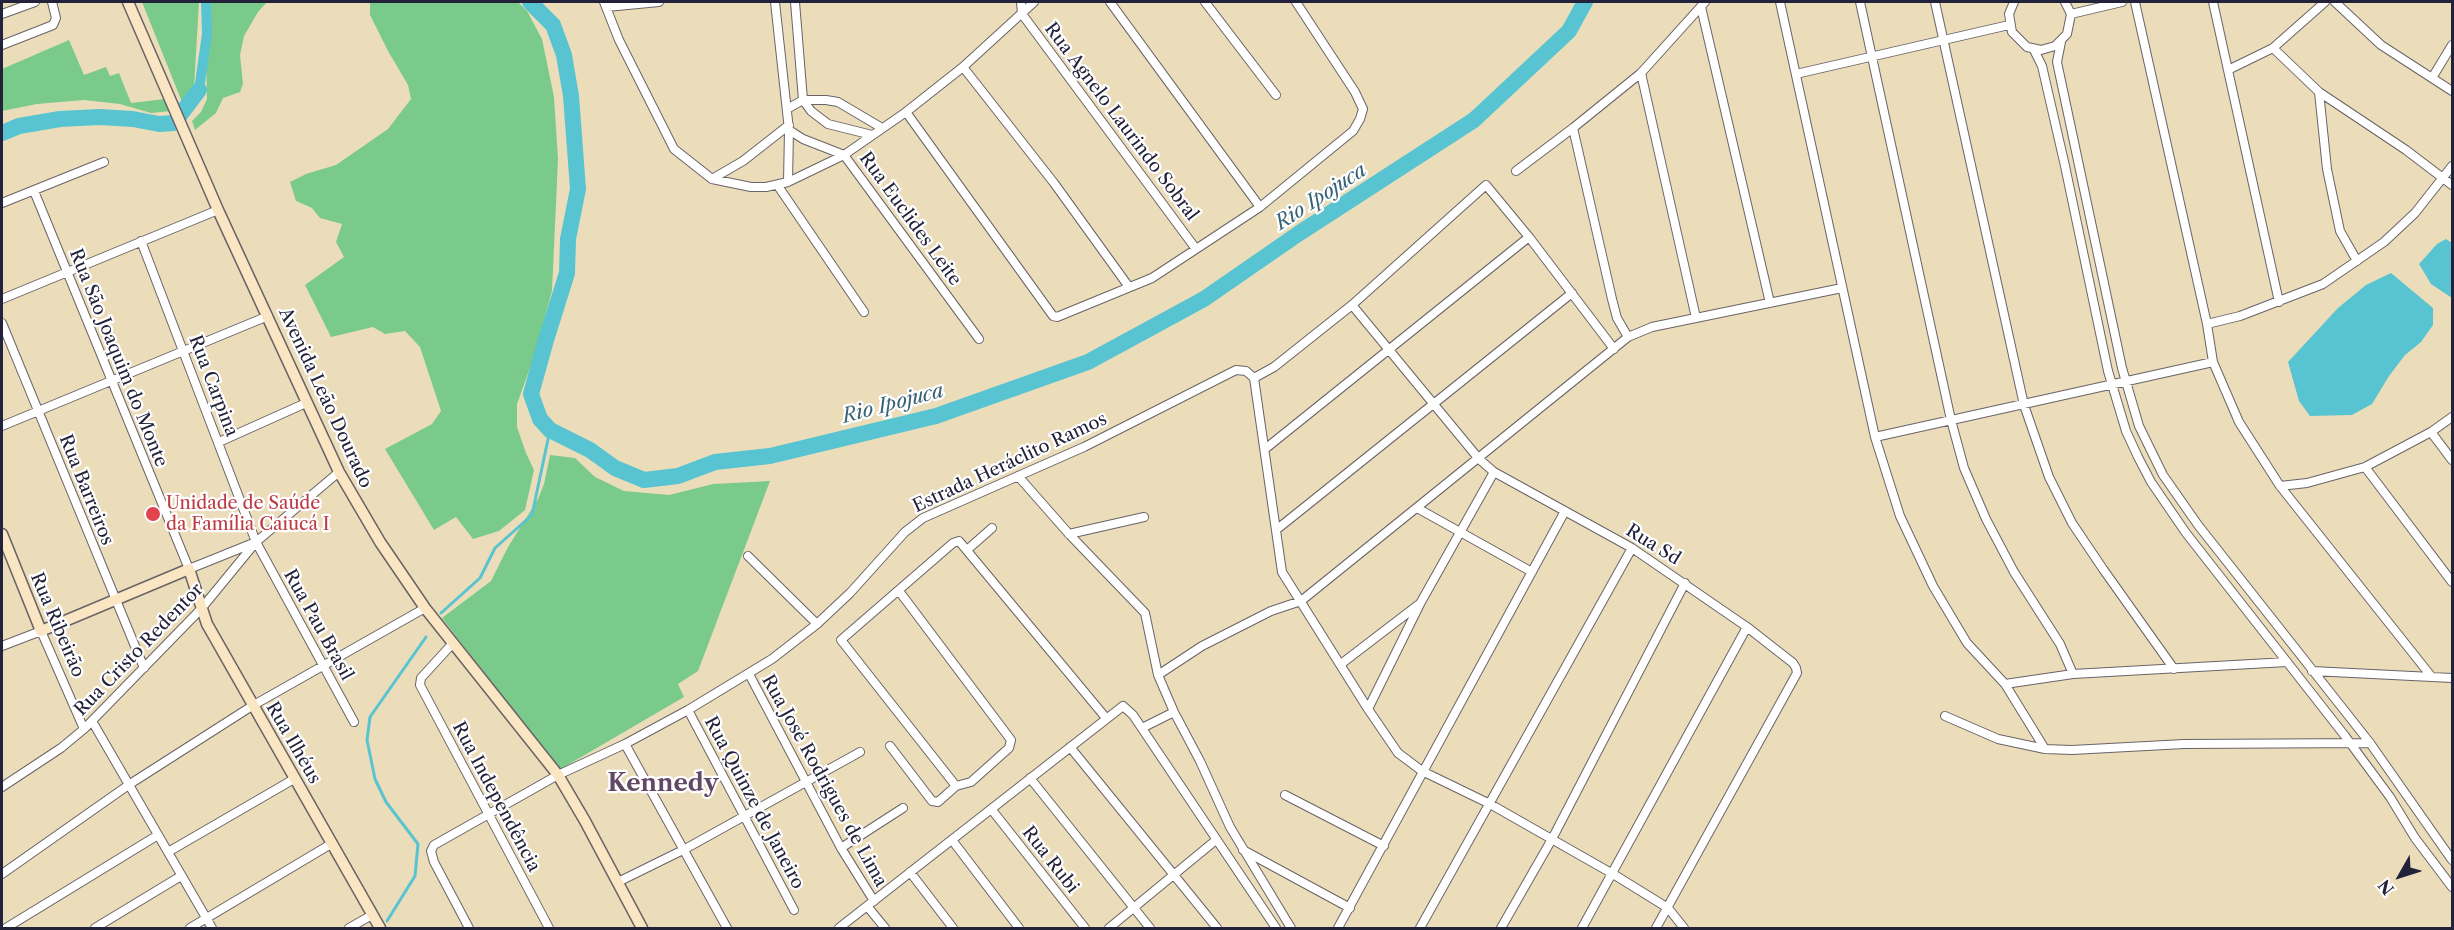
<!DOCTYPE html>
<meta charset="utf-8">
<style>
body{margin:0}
#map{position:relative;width:2454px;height:930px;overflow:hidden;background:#ecddba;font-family:"Libre Caslon Text",serif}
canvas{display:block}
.frame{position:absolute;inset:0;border:3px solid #22223b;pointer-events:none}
.north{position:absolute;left:2370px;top:846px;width:60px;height:60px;-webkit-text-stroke:4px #fff;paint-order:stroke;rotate:231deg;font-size:16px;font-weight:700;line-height:24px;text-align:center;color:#22223b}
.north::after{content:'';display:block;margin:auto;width:21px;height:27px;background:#22223b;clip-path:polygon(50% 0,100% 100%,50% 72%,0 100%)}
</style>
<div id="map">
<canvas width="2454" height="930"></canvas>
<div class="frame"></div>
<div class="north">N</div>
</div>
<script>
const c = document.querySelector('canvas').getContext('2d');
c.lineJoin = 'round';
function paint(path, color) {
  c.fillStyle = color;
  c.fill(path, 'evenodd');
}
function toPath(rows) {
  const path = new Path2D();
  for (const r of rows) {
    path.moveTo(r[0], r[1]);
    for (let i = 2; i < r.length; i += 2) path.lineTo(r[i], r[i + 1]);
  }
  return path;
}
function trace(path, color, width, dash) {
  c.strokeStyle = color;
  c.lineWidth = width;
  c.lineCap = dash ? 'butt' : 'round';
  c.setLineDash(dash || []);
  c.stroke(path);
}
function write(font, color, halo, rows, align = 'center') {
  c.font = font + ' "Libre Caslon Text",serif';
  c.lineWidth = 4.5;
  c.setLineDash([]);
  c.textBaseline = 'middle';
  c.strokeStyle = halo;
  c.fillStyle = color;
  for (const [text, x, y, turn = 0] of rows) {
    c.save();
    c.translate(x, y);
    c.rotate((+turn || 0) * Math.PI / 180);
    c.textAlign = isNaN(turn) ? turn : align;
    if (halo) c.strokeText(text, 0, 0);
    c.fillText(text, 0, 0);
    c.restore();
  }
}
paint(toPath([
 [142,2,199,2,194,88,182,102],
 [210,2,267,2,258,12,244,36,240,55,243,84,240,92,223,98,216,113,195,130,192,121,201,112,207,99,206,58,209,41],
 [370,2,518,2,527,11,542,39,554,97,558,159,552,291,535,354,517,404,517,427,526,453,534,470,525,510,499,531,473,539,456,517,434,530,385,449,432,424,441,411,420,347,405,331,385,334,373,327,331,337,305,285,344,257,336,242,342,224,320,218,312,208,296,201,290,182,306,174,336,165,388,129,411,99,408,85,388,51,370,15],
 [69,40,84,75,106,67,110,76,119,73,131,103,165,99,171,111,151,113,120,104,84,100,37,104,2,111,2,69],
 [550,455,575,458,595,477,624,491,669,495,713,484,770,481,698,671,678,684,684,697,559,770,442,618,491,581,508,547,538,499,544,484]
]), '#7aca8b');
paint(toPath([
 [2446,239,2452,243,2452,298,2431,284,2419,264,2437,244],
 [2391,273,2433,308,2433,325,2421,342,2405,355,2389,376,2372,404,2352,415,2310,416,2299,401,2288,362,2338,308,2366,285]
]), '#58c4d1');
trace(toPath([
 [441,613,480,578,495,548,532,515,550,430],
 [387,921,415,876,418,844,386,802,375,779,367,740,370,717,426,637]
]), '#58c4d1', 3);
trace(toPath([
 [199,90,207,34,206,2]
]), '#58c4d1', 10);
trace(toPath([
 [530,2,553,25,564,55,571,96,578,189,568,239,567,273,546,340,531,394,540,419,550,430,590,450,615,468,644,480,678,476,715,462,770,456,936,416,1088,362,1204,299,1298,234,1474,120,1569,31,1585,2],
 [2,133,19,126,60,119,99,117,133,119,159,124,174,123,199,90]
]), '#58c4d1', 16);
const minor = toPath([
 [604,2,619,40,674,149,712,179,751,187,766,187,788,182,844,155,906,112,963,67,1034,2],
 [775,2,789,130,803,139,844,155,979,339],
 [795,2,803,100,811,111,828,124,872,135],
 [1021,2,1022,14,1196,249],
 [1110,2,1260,207],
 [1205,2,1276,95],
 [1780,2,1875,437,1900,516,1933,586,1967,643,2005,684,2045,749],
 [1860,2,1951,420,1964,468,1986,519,2014,572,2060,644,2073,674],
 [1935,2,2024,405,2049,477,2072,523,2103,569,2174,669],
 [2014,2,2009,14,2012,32,2027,47,2041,50,2055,46,2067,34,2071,14,2065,2],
 [2135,2,2207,324,2213,362,2239,422,2280,486,2431,676],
 [2213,2,2279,302],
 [2335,2,2381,45,2452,91],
 [607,7,659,2],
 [1701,7,1770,303],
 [2,14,35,2],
 [2071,14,2122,2],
 [2061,42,2057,62,2122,368,2139,426,2163,475,2198,525,2370,743,2452,860],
 [2,45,53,25,56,18,52,2],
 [2273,48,2319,92,2406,150,2452,185],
 [2034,50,2042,66,2065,166,2108,371,2126,431,2138,457,2151,482,2186,533,2345,736,2390,797,2415,838,2452,887],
 [963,67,1054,183,1129,287],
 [2228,70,2273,48,2325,2],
 [1641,73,1696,318],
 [1796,74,2009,25],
 [2432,78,2452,45],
 [2319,92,2327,169,2340,231,2357,261],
 [787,109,803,100,826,100,838,102,882,128],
 [906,112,1053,316,1057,317,1152,278,1260,207,1353,131,1360,119,1363,109,1355,92,1296,2],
 [1573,128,1612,299,1617,318,1628,337],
 [1516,171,1573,128,1641,73,1705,2],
 [712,179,743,161,789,125],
 [788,182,789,130],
 [778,186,864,312],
 [34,191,189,569,256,542],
 [2,203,104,162],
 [141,241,256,542,354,722],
 [2,299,218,210],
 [1352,305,1479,459,1494,472,1632,548,1747,627,1793,663,1796,668,1797,673,1656,928],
 [2,323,144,668],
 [2207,324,2240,316,2323,284,2384,242,2415,213,2452,166],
 [1254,378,1282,572,1368,709,1398,753,1422,771,1490,804,1613,874,1668,908,1684,928],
 [1254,378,1274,367,1352,305,1486,185,1529,237,1614,349],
 [2,426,268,316],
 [2431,432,2452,460],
 [1875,437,2213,362],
 [219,442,306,403],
 [1265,449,1529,237],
 [2365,467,2452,582],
 [1018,476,1069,534,1145,613,1158,675,1174,712,1200,761,1230,827,1291,928],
 [2280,486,2307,483,2365,467,2431,432,2452,417],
 [1417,508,1532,572],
 [1276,530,1572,293],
 [1069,534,1144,517],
 [967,550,992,528],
 [748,556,817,624],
 [899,591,1011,740,1009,748,971,782,956,786,841,640,953,543,959,541,1106,718],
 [453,643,421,678,420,685,549,928],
 [2,646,41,631,84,729],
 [1341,664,1418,605],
 [2312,671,2452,678],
 [749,674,841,848,874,901],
 [1158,675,1202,646,1271,611,1301,601,1628,337,1652,327,1842,288],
 [2005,684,2073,674,2287,662],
 [1368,709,1421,602,1494,472],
 [688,710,794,910],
 [1945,716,1998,739,2045,749,2072,750,2184,744,2370,743],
 [92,721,212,928],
 [1142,728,1174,712],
 [625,744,727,928],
 [890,746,932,801,938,802,956,786],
 [1070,747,1217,928],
 [1030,778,1150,928],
 [2,787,61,748,84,729,201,609,256,542,339,472],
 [1285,795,1384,846],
 [992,810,1085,928],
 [952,840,1019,928],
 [841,848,903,808],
 [1243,850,1350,908],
 [168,852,294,779],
 [910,872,953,928],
 [2,874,130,784,252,706,425,608],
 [618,882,685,849,860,752],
 [867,906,885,928],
 [6,928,158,835],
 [95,928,181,876],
 [190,928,331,844],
 [349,928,372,915],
 [469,928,434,862,431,851,434,845,558,775,625,744,688,710,772,659,817,624,850,593,905,532,923,518,1084,447,1236,370,1246,371,1254,378],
 [839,928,1123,706,1133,715,1276,928],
 [1109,928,1216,840],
 [1338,928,1565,511],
 [1420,928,1632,548],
 [1501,928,1552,839,1685,583],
 [1582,928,1747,627]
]);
const secondary = toPath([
 [128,2,218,210,339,472,380,542,425,608,558,775,585,821,642,928],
 [2,534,41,631,189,569,207,624,380,928]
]);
trace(minor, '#696367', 10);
trace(secondary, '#696367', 13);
trace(minor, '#fff', 8);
trace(secondary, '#fbe6c3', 10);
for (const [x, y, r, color] of [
 [153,514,8,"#e0444e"]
]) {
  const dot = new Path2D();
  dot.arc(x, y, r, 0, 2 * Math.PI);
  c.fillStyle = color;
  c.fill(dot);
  trace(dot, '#fff', 2);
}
write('18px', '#22223b', '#fff', [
 ["Rua Agnelo Laurindo Sobral",1121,122,53],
 ["Rua Euclides Leite",910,219,54],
 ["Rua São Joaquim do Monte",118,358,68],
 ["Rua Carpina",213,386,69],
 ["Avenida Leão Dourado",325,398,65],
 ["Estrada Heráclito Ramos",1010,463,-25],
 ["Rua Barreiros",86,490,68],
 ["Rua Sd",1653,545,32],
 ["Rua Ribeirão",57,625,67],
 ["Rua Pau Brasil",318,625,61],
 ["Rua Cristo Redentor",139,650,-46],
 ["Rua Ilhéus",293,743,60],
 ["Rua José Rodrigues de Lima",824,781,61],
 ["Rua Independência",496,797,62],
 ["Rua Quinze de Janeiro",754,803,62],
 ["Rua Rubi",1050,860,52]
]);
write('18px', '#be3a42', '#fff', [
 ["Unidade de Saúde",166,504],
 ["da Família Caiucá I",166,525]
], 'left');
write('italic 20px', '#386377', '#fff', [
 ["Rio Ipojuca",1321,197,-33],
 ["Rio Ipojuca",893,404,-15]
]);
write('bold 24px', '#624867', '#fff', [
 ["Kennedy",663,784]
]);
</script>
